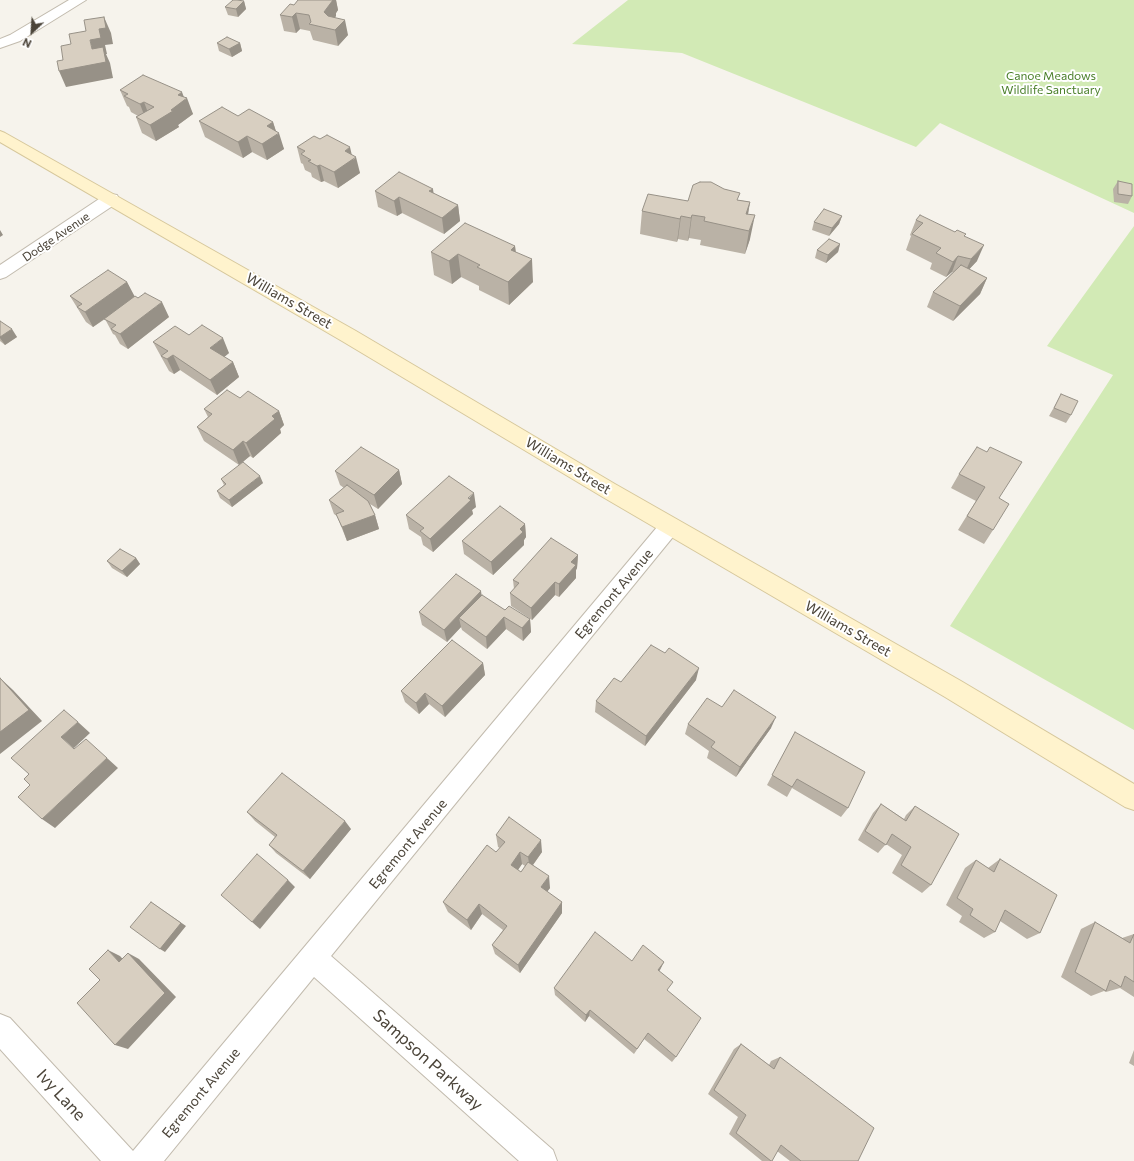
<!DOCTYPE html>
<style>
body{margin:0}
#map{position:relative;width:1134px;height:1161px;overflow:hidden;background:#f6f3ec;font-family:Commissioner,sans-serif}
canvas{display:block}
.north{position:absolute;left:12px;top:12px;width:40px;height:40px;-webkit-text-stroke:3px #fff;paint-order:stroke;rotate:205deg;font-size:11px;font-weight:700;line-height:16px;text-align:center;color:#4b4439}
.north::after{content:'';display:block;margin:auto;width:14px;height:18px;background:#4b4439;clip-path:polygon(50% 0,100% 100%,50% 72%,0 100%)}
</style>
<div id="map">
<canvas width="1134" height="1161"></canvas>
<div class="north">N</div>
</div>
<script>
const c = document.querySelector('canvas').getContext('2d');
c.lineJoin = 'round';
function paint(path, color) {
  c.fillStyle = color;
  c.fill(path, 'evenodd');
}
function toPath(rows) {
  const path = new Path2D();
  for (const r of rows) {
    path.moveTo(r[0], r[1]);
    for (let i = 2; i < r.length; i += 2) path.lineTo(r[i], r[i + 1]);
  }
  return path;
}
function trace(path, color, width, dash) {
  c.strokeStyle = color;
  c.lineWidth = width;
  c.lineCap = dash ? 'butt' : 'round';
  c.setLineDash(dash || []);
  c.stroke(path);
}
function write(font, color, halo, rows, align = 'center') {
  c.font = font + ' Commissioner,sans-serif';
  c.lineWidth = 4;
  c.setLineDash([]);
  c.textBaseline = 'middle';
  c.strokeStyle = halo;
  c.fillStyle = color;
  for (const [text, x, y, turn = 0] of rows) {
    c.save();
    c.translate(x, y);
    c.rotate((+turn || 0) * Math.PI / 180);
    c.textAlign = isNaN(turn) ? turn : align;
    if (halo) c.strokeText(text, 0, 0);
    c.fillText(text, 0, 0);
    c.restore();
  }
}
paint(toPath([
 [628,0,1134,0,1134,213,940,123,916,147,682,53,572,44],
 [1134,226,1134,730,950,626,1113,375,1047,346]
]), '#d2eab5');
const street = toPath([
 [69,0,86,0,20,41,0,48,0,39,10,35,69,0],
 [111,194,117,195,119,199,117,203,6,277,0,279,0,265,105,195,111,194],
 [670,517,677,520,681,526,677,532,331,956,553,1150,557,1161,519,1161,314,977,164,1161,101,1161,0,1049,0,1014,10,1018,133,1151,663,520,670,517]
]);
const secondary = toPath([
 [0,131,5,133,356,331,615,484,961,681,1134,784,1134,810,1125,807,945,697,601,496,342,341,0,142,0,131]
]);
trace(street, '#c2bbae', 2);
trace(secondary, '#d6c79b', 2);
paint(street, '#fff');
paint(secondary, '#fff3cd');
paint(toPath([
 [298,0,336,0,338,10,336,13,336,16,335,17,348,35,338,46,313,40,310,31,300,29,296,33,284,31,280,15,294,5],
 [244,1,246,9,238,17,228,15,225,7],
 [217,43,240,43,242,51,232,57,219,51],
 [120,90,184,97,193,114,178,125,179,127,156,141,142,133,136,117,138,116,131,112,129,107,127,106],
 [238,116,273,122,276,131,284,149,267,160,252,152,243,158,205,137,199,121],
 [297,147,352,155,360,173,338,188,324,181,321,182,312,177,311,173,305,170,303,164,301,163],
 [1118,181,1132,196,1128,204,1114,202,1113,189],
 [433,189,433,194,458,205,460,221,444,234,402,213,397,216,378,207,375,191],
 [739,200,750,202,748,214,750,239,745,254,700,245,701,240,689,238,688,241,678,239,677,242,640,234,642,211,688,201],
 [842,216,839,224,829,236,812,230,814,222],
 [916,220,955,232,966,234,964,236,977,261,969,269,987,278,980,294,953,321,927,307,933,292,953,272,952,272,946,277,930,269,932,263,906,250,911,236,910,235],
 [840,244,838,252,826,263,815,258,817,250],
 [515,246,516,252,533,282,509,305,479,290,479,286,461,277,452,284,434,275,431,252],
 [127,282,134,297,169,317,128,349,120,344,115,335,113,334,105,319,93,327,86,322,70,296],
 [0,321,17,337,5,345,0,341],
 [189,335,229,353,224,357,233,362,239,377,217,395,180,370,174,374,169,371,153,342],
 [1061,394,1071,415,1066,423,1049,416,1057,402],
 [240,398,279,411,284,425,280,429,281,433,253,458,250,456,239,465,204,441,197,427,208,417,204,409],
 [977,447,999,498,993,530,984,544,958,530,976,501,951,488,959,474],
 [399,470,402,484,378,509,370,504,375,515,379,529,347,541,337,516,334,514,329,500,344,488,340,485,335,471],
 [221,479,263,483,232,507,220,498,217,491,224,485],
 [476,507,472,510,473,514,433,552,423,545,421,537,409,529,406,515],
 [525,524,526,537,524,540,524,545,493,575,464,554,462,541],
 [578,555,577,568,576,570,576,578,559,597,555,595,532,620,511,606,510,593,514,589,513,580],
 [136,558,140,564,127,577,112,568,107,561],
 [481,591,481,595,505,610,530,619,531,632,523,641,506,629,487,649,462,630,461,627,447,642,422,625,419,612],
 [483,663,485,675,445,717,429,704,419,714,405,702,401,691],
 [696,680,645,746,595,712,596,701,621,682],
 [722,707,771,728,736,777,707,758,709,751,685,734,688,724],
 [795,732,848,808,841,817,792,788,787,797,767,785],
 [881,804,904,819,906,815,915,806,931,885,922,893,892,873,902,855,886,844,878,853,858,840,873,813],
 [247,812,351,829,310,879,276,853,269,845,275,837,255,821],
 [496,835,542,852,533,865,550,888,547,892,562,902,562,913,520,973,495,954,492,945,503,930,482,914,471,930,448,912,443,902,496,852,500,848,498,847],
 [522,864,525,866,521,872,518,870],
 [1000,859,1040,933,1027,939,1000,921,995,932,984,938,959,922,962,916,946,905,965,868,976,860,988,868],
 [1095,922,1122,938,1134,934,1134,997,1120,988,1106,992,1104,991,1091,996,1061,977,1081,929],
 [632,961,664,962,659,971,668,991,676,1057,672,1062,644,1039,634,1054,589,1016,585,1022,555,995,554,988],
 [741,1044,769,1065,771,1061,780,1057,858,1161,790,1161,777,1151,772,1161,762,1161,729,1134,738,1117,708,1094,734,1049],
 [1134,1050,1134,1066,1129,1063]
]), '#bab2a6');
paint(toPath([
 [330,0,336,0,338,10,336,13,336,16,327,28,324,12],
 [244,1,246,9,238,17,236,9],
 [296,13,300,29,296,33,292,17],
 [104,17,111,33,113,44,105,45,107,54,106,54,110,63,113,78,66,87,59,71,92,49,90,40],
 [345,20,348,35,338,46,335,30],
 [240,43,242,51,232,57,229,49],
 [182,92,185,100,187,98,193,114,178,125,179,127,156,141,150,125,171,110,178,95],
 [144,102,150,118,146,120,140,104],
 [273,122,277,135,279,133,284,149,267,160,262,144,267,126],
 [247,136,252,152,243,158,238,142],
 [350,147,353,160,356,157,360,173,338,188,334,172,345,151],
 [320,165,324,181,321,182,317,166],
 [433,189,435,204,429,191],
 [399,197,402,213,397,216,394,201],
 [750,202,746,226,746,214],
 [458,205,460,221,444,234,442,218],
 [692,215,689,238,688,241,691,218],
 [755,215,750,239,745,254,749,231],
 [681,216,678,239,677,242,680,219],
 [842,216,839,224,829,236,832,228],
 [0,230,3,235,0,237],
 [840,244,838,252,826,263,828,255],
 [984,245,977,261,964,275,971,259],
 [515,246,517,269,511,250],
 [458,254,461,277,452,284,449,261],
 [958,256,952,272,946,277,953,262],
 [532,259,533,282,509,305,508,282],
 [987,278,980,294,953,321,960,306],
 [127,282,135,297,93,327,85,312],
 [162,302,169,317,128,349,120,334],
 [12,329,17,337,5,345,0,338,0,337],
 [223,338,229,353,217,363,210,348],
 [173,355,180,370,174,374,167,359],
 [233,362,239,377,217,395,210,380],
 [279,411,284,425,280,429,281,433,253,458,246,443,272,416],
 [243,441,250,456,239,465,233,450],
 [399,470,402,484,378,509,374,495],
 [260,476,263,483,232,507,229,500],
 [474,493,476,507,472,510,473,514,433,552,430,539],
 [375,515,379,529,347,541,342,527],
 [525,524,526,537,524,540,524,545,493,575,491,562,520,529],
 [578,555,577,568,576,570,576,578,559,597,559,584,571,562],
 [136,558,140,564,127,577,122,571],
 [555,582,555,595,532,620,531,608],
 [481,591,483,604,459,618,461,627,447,642,444,630],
 [504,617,506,629,487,649,486,637],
 [530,619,531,632,523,641,522,628],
 [483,663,485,675,445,717,442,706],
 [699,668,696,680,645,746,646,736],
 [0,678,13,690,42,721,0,754],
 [425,693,429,704,419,714,416,703],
 [776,717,771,728,736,777,740,767],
 [78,722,90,733,74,748,86,759,61,737],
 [107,758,118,768,55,828,42,819],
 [345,821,351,829,310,879,303,871],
 [541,840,542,852,530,869,528,857],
 [520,852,522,864,513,877,511,865],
 [549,876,550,888,542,898,541,887],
 [288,880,295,887,260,929,252,922],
 [151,902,186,926,165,952,160,949],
 [562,902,562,913,520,973,518,965],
 [479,904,482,914,471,930,467,920],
 [108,950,120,956,131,968,119,962],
 [128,953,139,959,176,997,128,1049,115,1045],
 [664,962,660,970,654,978,658,970],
 [590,1010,589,1016,585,1022,586,1015]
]), '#979187');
const building = toPath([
 [233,0,237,0,244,1,236,9,225,7,233,0],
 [298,0,333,0,324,12,328,16,345,20,335,30,309,24,311,22,309,15,296,13,292,17,280,15,290,4,294,5,298,0],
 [104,17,106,28,99,29,101,38,90,40,92,49,103,47,106,62,59,71,57,61,63,60,61,46,71,44,69,34,86,31,84,20,104,17],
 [227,37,240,43,229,49,217,43,227,37],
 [143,75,182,92,178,95,187,98,171,110,173,111,150,125,136,117,154,107,144,102,140,104,124,96,128,94,120,90,143,75],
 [222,107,238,116,249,109,273,122,267,126,279,133,262,144,247,136,238,142,199,121,222,107],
 [327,135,350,147,345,151,356,157,334,172,320,165,317,166,308,161,311,160,301,154,305,151,297,147,314,136,320,139,327,135],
 [399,172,433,189,429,191,458,205,442,218,399,197,394,201,375,191,399,172],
 [1118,181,1132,184,1132,196,1118,194,1118,181],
 [700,182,711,182,724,189,740,193,737,200,750,202,746,214,755,215,749,231,704,221,705,217,692,215,691,218,681,216,680,219,642,211,648,194,688,201,693,185,700,182],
 [824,209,842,216,832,228,814,222,824,209],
 [920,215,955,232,957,230,966,234,964,236,984,245,971,259,958,256,953,262,936,253,941,248,912,234,923,223,916,220,920,215],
 [465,223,515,246,511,250,532,259,508,282,477,267,480,265,458,254,449,261,431,252,465,223],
 [829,239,840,244,828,255,817,250,829,239],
 [961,265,987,278,960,306,933,292,961,265],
 [108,270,127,282,85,312,77,307,82,304,70,296,108,270],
 [145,293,162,302,120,334,111,329,116,325,104,319,135,296,138,298,145,293],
 [0,321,12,329,0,337,0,321],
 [202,325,223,338,210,348,233,362,210,380,173,355,167,359,161,356,168,351,153,342,175,326,189,335,202,325],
 [227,390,240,398,248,391,279,411,272,416,275,419,246,443,243,441,233,450,197,427,212,414,204,409,227,390],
 [1061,394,1078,401,1071,415,1054,408,1061,394],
 [361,447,399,470,374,495,335,471,361,447],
 [977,447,987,452,990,447,1022,462,999,498,1009,504,993,530,967,516,985,487,959,474,977,447],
 [243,462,260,476,229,500,217,491,226,484,221,479,243,462],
 [449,476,474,493,468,498,471,500,430,539,420,531,424,528,406,515,449,476],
 [347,485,368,501,375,515,342,527,336,514,344,511,329,500,347,485],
 [500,506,525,524,520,529,523,532,491,562,462,541,500,506],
 [551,538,578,555,571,562,576,565,559,584,555,582,531,608,510,593,519,583,513,580,551,538],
 [120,549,136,558,122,571,107,561,120,549],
 [456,574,481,591,444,630,419,612,456,574],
 [482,595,505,610,509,606,530,619,522,628,504,617,486,637,459,618,482,595],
 [452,640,483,663,442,706,425,693,416,703,401,691,452,640],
 [651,645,665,653,669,648,699,668,646,736,596,701,614,678,621,682,651,645],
 [0,678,29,710,0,732,0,678],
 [734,690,776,717,740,767,711,747,715,742,688,724,707,698,722,707,734,690],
 [64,710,78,722,61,737,74,749,86,739,107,758,42,819,18,797,30,785,24,779,29,774,11,758,64,710],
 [795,732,865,772,848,808,797,779,792,787,772,775,795,732],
 [282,773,345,821,303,871,269,845,277,835,247,812,282,773],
 [881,804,906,821,915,806,959,834,931,885,901,865,911,847,892,834,886,845,865,831,881,804],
 [509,817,541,840,528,857,520,852,511,865,521,872,528,862,549,876,541,887,562,902,518,965,492,945,507,926,479,904,467,920,443,902,487,845,496,852,505,842,496,835,509,817],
 [257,854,288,880,252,922,221,895,257,854],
 [1000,859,1057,895,1040,933,1005,910,995,932,970,915,973,909,957,898,976,860,994,872,1000,859],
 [151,902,181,923,160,949,130,927,151,902],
 [1095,922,1130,943,1134,934,1134,982,1125,976,1121,987,1110,980,1106,991,1075,972,1095,922],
 [595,932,632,961,643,945,664,962,658,970,673,982,667,990,701,1018,676,1057,648,1033,637,1049,590,1010,586,1015,554,988,595,932],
 [108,950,119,962,128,953,165,993,115,1045,77,1003,100,980,89,969,108,950],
 [741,1044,774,1069,780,1057,874,1128,858,1161,801,1161,781,1145,772,1161,771,1161,736,1133,746,1115,714,1090,741,1044]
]);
paint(building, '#d8cfc1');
trace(building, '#979187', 1);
write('12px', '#4a7f2a', '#fff', [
 ["Canoe Meadows",1051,76],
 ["Wildlife Sanctuary",1051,90]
]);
write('12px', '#4b4439', '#fff', [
 ["Dodge Avenue",56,237,-34]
]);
write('14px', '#4b4439', '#fff', [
 ["Williams Street",289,301,30],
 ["Williams Street",568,466,31],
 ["Egremont Avenue",614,594,-50],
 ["Williams Street",848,629,30],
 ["Egremont Avenue",408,844,-50],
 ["Egremont Avenue",201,1093,-50]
]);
write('17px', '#4b4439', '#fff', [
 ["Sampson Parkway",428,1060,42],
 ["Ivy Lane",61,1095,47]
]);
</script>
